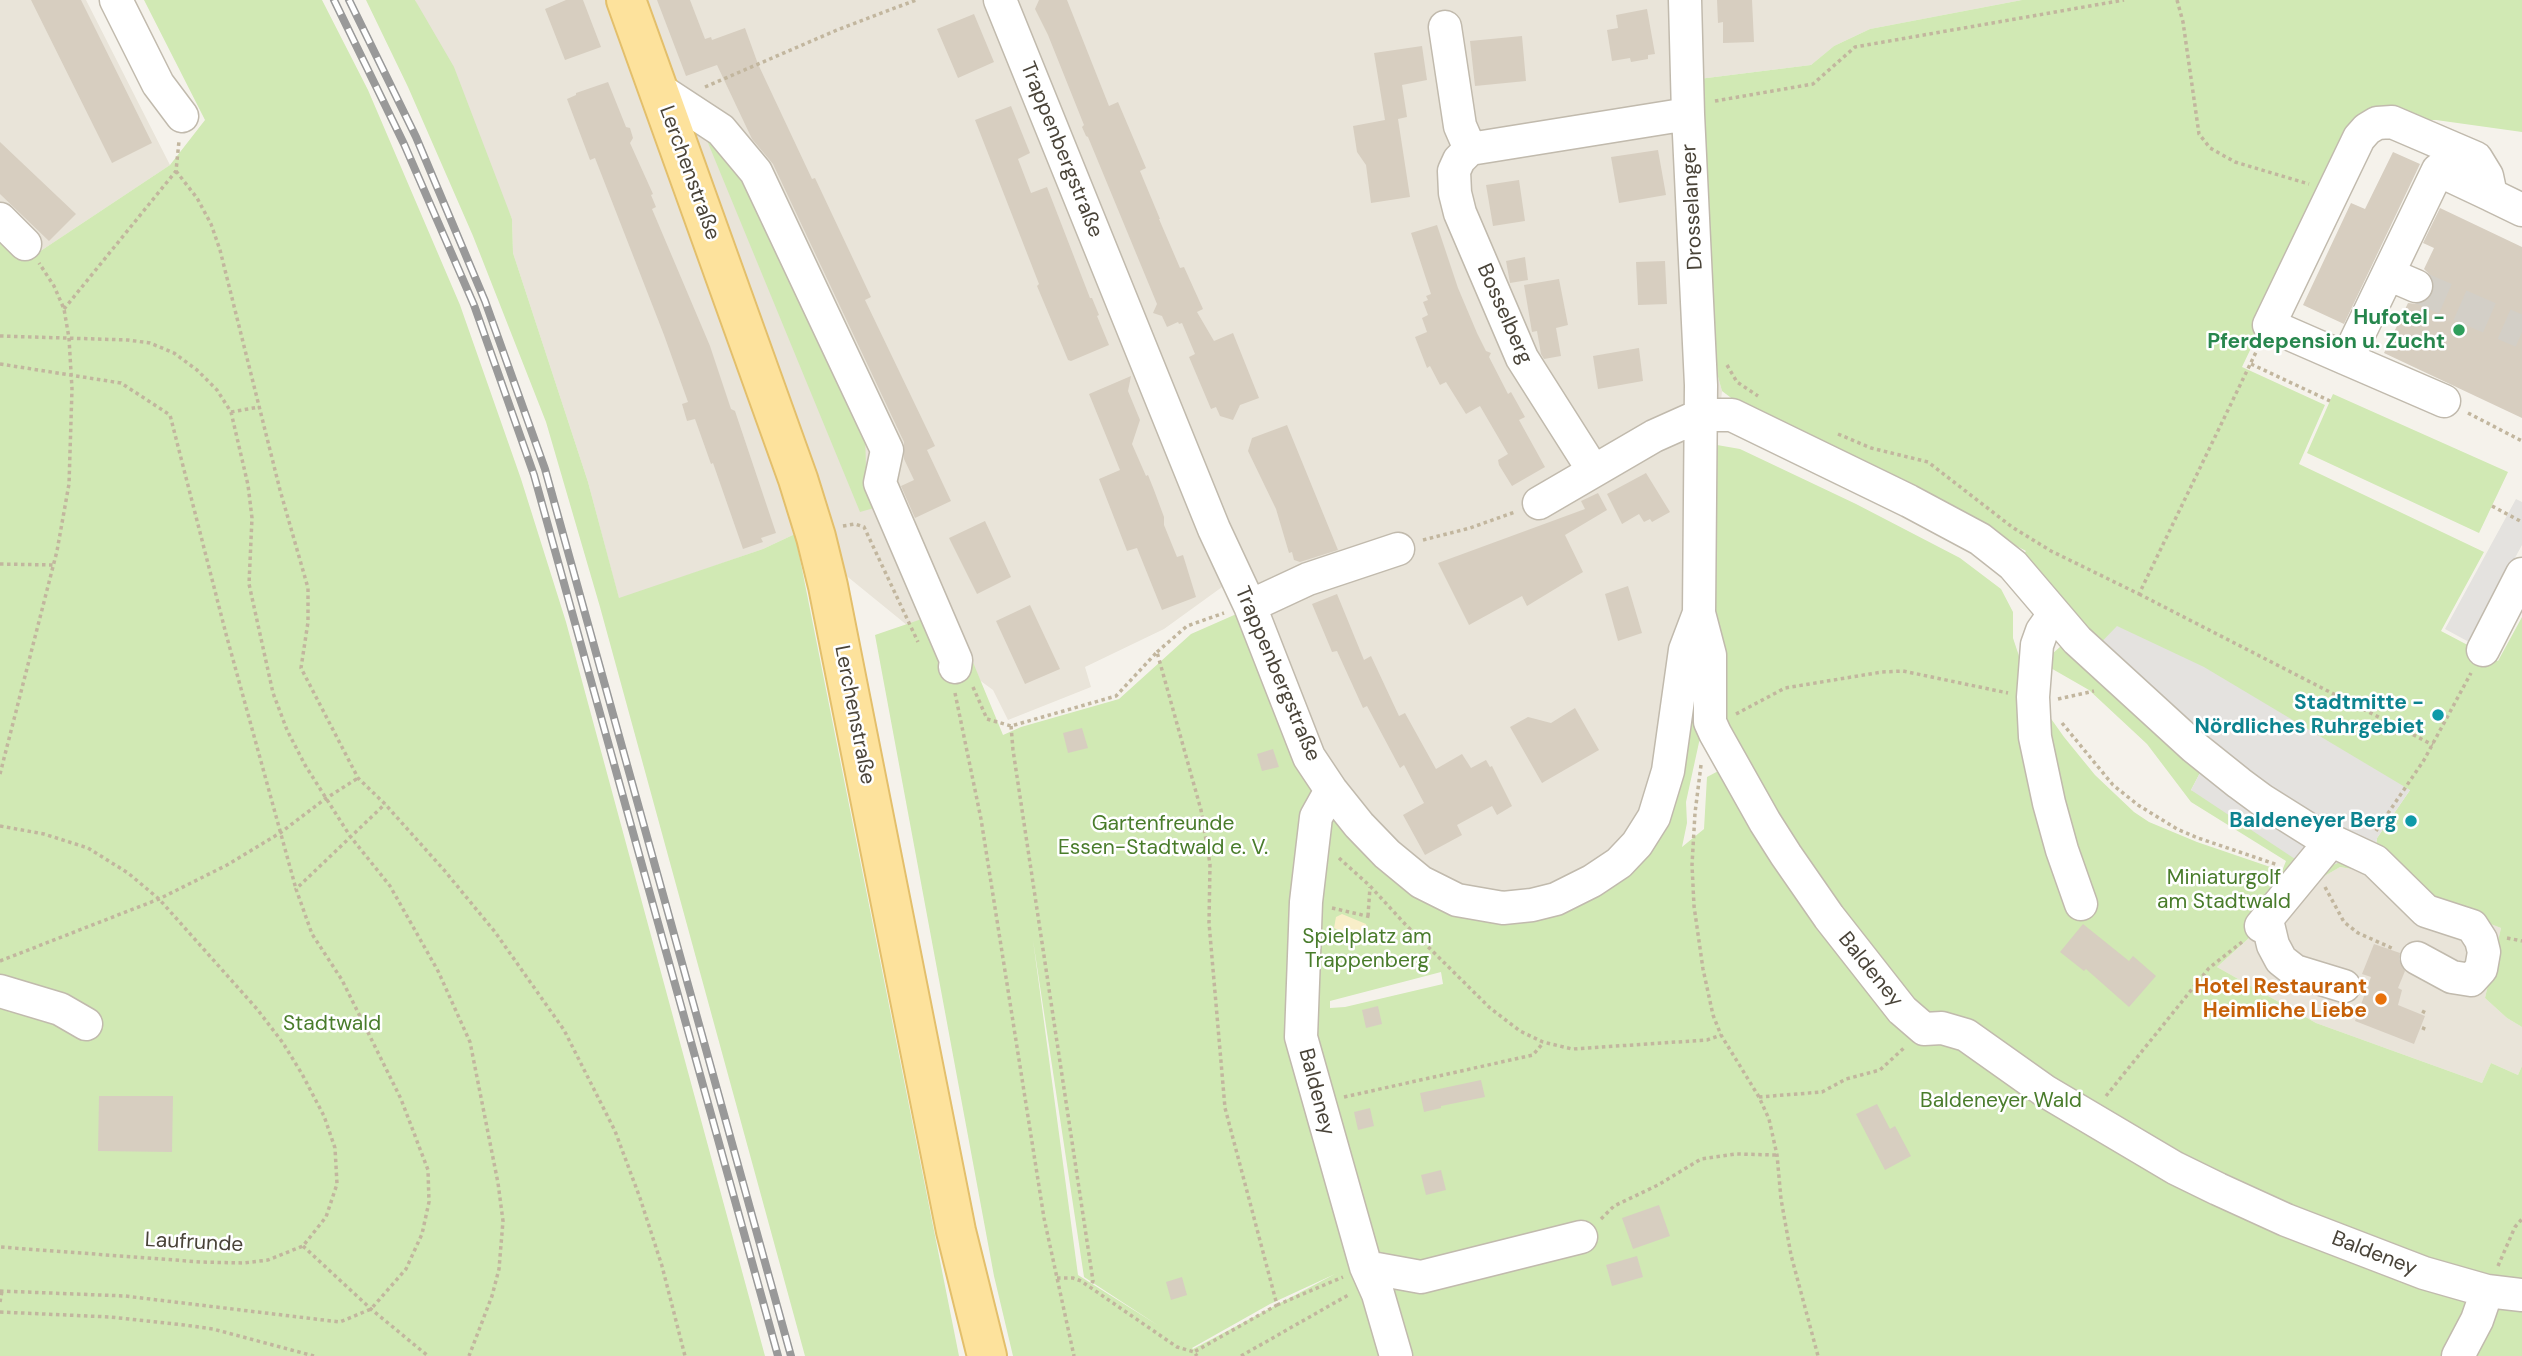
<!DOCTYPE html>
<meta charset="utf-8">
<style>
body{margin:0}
canvas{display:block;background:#f5f2eb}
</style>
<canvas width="2522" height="1356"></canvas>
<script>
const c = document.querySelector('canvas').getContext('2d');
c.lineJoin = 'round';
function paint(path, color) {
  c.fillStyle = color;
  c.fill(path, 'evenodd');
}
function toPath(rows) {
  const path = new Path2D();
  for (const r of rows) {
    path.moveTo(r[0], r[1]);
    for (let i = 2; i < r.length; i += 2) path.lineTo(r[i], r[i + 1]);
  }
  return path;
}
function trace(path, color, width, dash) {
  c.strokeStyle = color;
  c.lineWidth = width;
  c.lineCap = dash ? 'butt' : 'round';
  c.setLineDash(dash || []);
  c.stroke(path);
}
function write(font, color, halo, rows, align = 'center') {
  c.font = font + ' "DM Sans",sans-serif';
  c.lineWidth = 5;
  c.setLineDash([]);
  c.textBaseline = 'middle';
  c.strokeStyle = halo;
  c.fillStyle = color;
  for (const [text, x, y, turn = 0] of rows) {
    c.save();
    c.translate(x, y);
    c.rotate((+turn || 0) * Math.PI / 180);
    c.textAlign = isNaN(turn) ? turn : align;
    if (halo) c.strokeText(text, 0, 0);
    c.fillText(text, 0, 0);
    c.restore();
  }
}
paint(toPath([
 [0,0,86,0,170,165,36,254,0,214],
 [415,0,2022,0,1870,29,1834,46,1811,65,1699,79,1717,373,1722,391,1699,613,1672,747,1619,863,1488,907,1361,824,1229,582,1164,629,1085,667,1091,687,1008,720,993,690,929,643,795,534,763,549,619,599,588,482,513,253,512,219],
 [2340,867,2364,871,2430,901,2501,928,2485,998,2507,1018,2522,1027,2522,1066,2518,1075,2491,1063,2482,1083,2316,1023,2217,967,2304,888]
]), '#e9e4d9');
paint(toPath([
 [144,0,322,0,368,90,460,305,521,479,566,622,765,1356,0,1356,0,224,36,254,170,165,205,120],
 [366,0,415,0,454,67,512,219,513,253,588,482,619,598,763,549,795,534,959,1356,805,1356,600,607,546,422,473,236,408,87],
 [2022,0,2522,0,2522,132,2436,120,2359,121,2242,367,2325,405,2299,464,2484,552,2441,631,2498,661,2522,617,2522,1027,2507,1018,2485,998,2501,928,2430,901,2364,871,2340,867,2304,888,2217,967,2316,1023,2482,1083,2491,1063,2518,1075,2522,1066,2522,1356,1013,1356,994,1276,875,635,951,609,1003,735,1021,727,1119,699,1191,634,1241,612,1332,798,1487,911,1632,858,1701,638,1703,724,1686,802,1687,823,1682,847,1704,829,1707,777,1724,768,1710,610,1716,539,1717,445,1740,449,1856,504,1960,558,2001,589,2013,612,2013,638,2025,674,2042,706,2064,737,2095,775,2134,812,2149,822,2197,842,2282,871,2286,861,2191,802,2147,744,2089,690,2042,663,2080,629,2018,561,2026,551,1909,489,1758,418,1722,391,1717,373,1699,79,1811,65,1834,46,1870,29],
 [2201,771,2410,790,2377,838,2376,846,2346,859,2191,790],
 [1033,940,1084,1277,1159,1326,1078,1275],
 [1441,972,1443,984,1345,1007,1330,1008,1330,1001],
 [1335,1274,1193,1349,1192,1348,1270,1304],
 [706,138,747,182,865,431,866,468,874,508,860,512],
 [2333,394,2508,472,2479,533,2307,453]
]), '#d1e9b4');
paint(toPath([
 [1342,914,1366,924,1367,928,1364,939,1360,940,1334,928,1336,917]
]), '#f8eec8');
paint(toPath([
 [2516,499,2522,502,2522,545,2469,642,2445,629],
 [2117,626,2204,667,2410,790,2377,838,2376,846,2322,870,2298,861,2191,790,2201,771,2084,660]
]), '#e4e2df');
paint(toPath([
 [31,0,81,0,152,143,112,163],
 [566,0,583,0,601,47,565,60,545,9],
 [657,0,690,0,705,39,711,37,712,40,745,28,758,64,812,179,815,178,871,297,865,300,935,446,927,450,951,501,915,518,901,486,914,480,904,459,904,442,773,164,752,139,717,65,686,76],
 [1039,0,1067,0,1109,106,1118,102,1146,168,1140,171,1160,219,1159,219,1180,268,1184,267,1203,309,1197,312,1214,341,1233,333,1259,398,1240,405,1233,420,1220,416,1216,407,1211,409,1189,357,1195,354,1182,323,1179,324,1178,322,1167,327,1162,316,1153,313,1157,304,1088,137,1086,136,1082,127,1084,125,1048,35,1035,9],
 [1717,0,1752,0,1754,42,1723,43,1723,22,1718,23],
 [1647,9,1655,54,1648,55,1648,59,1631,62,1630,58,1612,61,1607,30,1618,28,1616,15],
 [974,14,994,62,958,78,937,29],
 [1522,36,1526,81,1475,86,1470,41],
 [1422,46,1427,80,1402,85,1407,117,1398,119,1410,197,1371,203,1366,165,1357,152,1353,126,1385,120,1374,53],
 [608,82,626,127,630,128,633,138,630,143,653,194,651,195,656,207,652,209,710,346,731,409,735,411,776,533,761,538,763,542,743,549,713,463,711,464,695,419,687,421,682,404,688,402,664,335,595,158,590,160,567,99,576,95,576,93],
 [1011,106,1030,153,1018,159,1031,193,1047,187,1090,298,1092,298,1099,315,1097,316,1109,345,1071,361,1068,360,1037,286,1039,284,975,120],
 [0,142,76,214,49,241,0,194],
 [1658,150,1666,195,1619,203,1611,157],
 [2393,152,2420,164,2344,324,2303,305,2351,203,2365,209],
 [1519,180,1525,221,1493,226,1486,185],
 [2440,208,2522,247,2522,418,2384,353,2408,303,2419,304,2427,300,2433,293,2434,283,2431,276,2424,269,2434,248,2423,243],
 [1437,225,1458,288,1477,333,1486,351,1491,353,1489,357,1508,394,1511,392,1525,417,1519,420,1545,467,1512,486,1499,465,1498,460,1508,454,1480,406,1466,414,1446,382,1440,385,1430,366,1427,368,1415,337,1427,332,1422,318,1428,315,1423,302,1428,300,1426,296,1431,294,1411,233],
 [1525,257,1528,280,1510,283,1506,261],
 [1665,261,1667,304,1638,305,1636,262],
 [1559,279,1568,325,1556,328,1561,356,1544,359,1541,354,1537,331,1532,332,1524,285],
 [1639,348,1643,381,1598,389,1593,356],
 [1131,376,1128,391,1140,420,1132,444,1146,476,1148,475,1154,490,1164,517,1164,525,1177,557,1183,555,1196,597,1162,610,1137,548,1127,551,1099,479,1120,470,1089,394],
 [1287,425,1338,550,1300,562,1294,560,1292,552,1289,553,1276,509,1248,451,1252,438],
 [1646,473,1670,512,1652,522,1650,519,1644,522,1639,514,1622,524,1607,494],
 [1598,493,1607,510,1565,535,1583,572,1527,606,1522,596,1469,625,1438,563,1585,509,1581,501],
 [985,521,1011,577,977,594,949,538],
 [1628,586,1642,633,1618,641,1605,594],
 [1337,594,1364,660,1371,656,1399,716,1405,713,1436,769,1462,754,1471,768,1486,760,1490,767,1492,766,1512,806,1497,815,1492,806,1457,825,1462,835,1425,855,1403,815,1424,803,1404,765,1400,768,1367,706,1363,708,1337,651,1332,652,1330,647,1312,604],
 [1030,605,1060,669,1025,684,996,621],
 [1575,708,1599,750,1542,783,1510,727,1528,717,1551,723],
 [1082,728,1088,748,1068,753,1063,733],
 [1273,749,1279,767,1262,771,1257,754],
 [2083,924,2129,961,2133,956,2156,976,2129,1007,2086,969,2084,971,2060,952],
 [2374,944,2400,953,2399,959,2405,971,2398,988,2402,990,2398,1005,2425,1016,2414,1044,2355,1021,2371,977,2362,974],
 [1378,1006,1382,1024,1366,1028,1362,1010],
 [1481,1080,1485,1097,1441,1106,1441,1108,1424,1112,1420,1093],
 [99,1096,173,1096,172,1152,98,1151],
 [1877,1104,1890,1129,1895,1126,1911,1156,1885,1170,1856,1114],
 [1370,1108,1374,1126,1358,1130,1354,1112],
 [1441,1170,1446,1190,1426,1195,1421,1175],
 [1659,1205,1670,1236,1633,1249,1622,1218],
 [1637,1256,1643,1277,1612,1286,1606,1265],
 [1182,1277,1187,1295,1171,1300,1166,1282]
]), '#d7cec0');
trace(toPath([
 [2416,286,2522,332]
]), '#d3cfc7', 32, [32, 16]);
const minor = toPath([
 [116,0,158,84,182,116],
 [1000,0,1214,529,1250,606,1309,757,1331,790,1359,825,1387,854,1421,882,1457,900,1503,908,1532,905,1556,899,1592,881,1619,863,1637,844,1654,817,1668,771,1685,650,1699,613,1701,385,1688,114,1685,0],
 [1445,27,1460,126,1470,149],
 [660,90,721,130,756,172,887,450,880,483,956,660,955,667],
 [0,219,25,244],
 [2388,274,2416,286],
 [2347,359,2269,325,2359,138,2367,129,2377,123,2392,122,2476,158,2487,176,2491,195,2522,210],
 [2444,401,2347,359,2438,170,2491,195],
 [1593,470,1522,358,1460,213,1455,193,1454,171,1459,160,1470,149,1688,114],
 [1539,503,1654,436,1701,415,1732,415,1909,501,1980,539,2013,565,2077,640,2194,747,2239,783,2262,800,2313,832,2375,861,2426,911,2472,926,2481,940,2484,952,2481,969,2471,980,2452,977,2417,958],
 [1250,606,1308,579,1398,549],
 [1699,613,1710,655,1710,722,1715,733,1765,822,1786,855,1829,917,1902,1010,1924,1029,1942,1028,1966,1035,2045,1091,2175,1168,2218,1189,2286,1220,2424,1273,2487,1291,2522,1295],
 [2054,614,2042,631,2037,645,2033,697,2035,737,2049,803,2062,850,2081,904],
 [2483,650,2522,574],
 [1331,790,1316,817,1306,902,1301,1037,1366,1267,1378,1294,1396,1356],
 [2267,920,2273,945,2281,960,2295,971,2344,986],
 [2261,926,2331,841],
 [0,991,60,1009,86,1024],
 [1366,1267,1421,1277,1581,1237],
 [2458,1356,2477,1320,2487,1291]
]);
const major = toPath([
 [626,0,798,479,816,537,828,586,956,1231,987,1356]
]);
trace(minor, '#c1baad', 35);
trace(major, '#e3bf6b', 42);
trace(toPath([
 [2177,0,2183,22,2199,134,2210,148,2235,162,2309,184],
 [705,87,837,30,916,0],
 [1715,101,1813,84,1855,47,2124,0],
 [176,171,197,198,211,224,220,250,280,490,308,588,308,622,301,668,358,778,385,804,444,870,495,932,564,1030,615,1131,640,1198,662,1266,685,1356],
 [64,309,176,171,179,141],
 [0,336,128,340,150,343,174,353,197,370,217,390,231,412,248,485,252,518,249,584,273,693,287,730,305,765,350,836,390,886,438,971,470,1042,498,1183,503,1221,499,1269,492,1296,469,1356],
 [0,364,121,383,170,415,226,634,296,889],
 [2251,364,2330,401],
 [1727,365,1737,382,1758,396],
 [231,412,259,407],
 [2468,413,2522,441],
 [1838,434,1871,448,1928,462,2012,527,2051,551,2139,594,2258,348],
 [2492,506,2522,522],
 [843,526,855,524,864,527,918,642],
 [1423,540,1470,528,1515,512],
 [0,564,54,565],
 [2139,594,2433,745],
 [1157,652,1187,626,1224,613],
 [973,687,987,719,1011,726,1116,696,1157,652,1201,810,1210,864,1209,923,1225,1108,1277,1305,1194,1352],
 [955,693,981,819,1044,1218,1074,1356],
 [2058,699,2094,691],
 [1736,714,1785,688,1882,672,1903,671,2008,693],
 [2062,723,2113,785,2138,805,2177,829,2198,838,2278,865],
 [1011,726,1013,750,1093,1281,1090,1286],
 [1701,765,1695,813,1692,865,1694,906,1703,969,1713,1015,1721,1035,1759,1097,1769,1119,1777,1155,1781,1199,1791,1255,1818,1356],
 [0,774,57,551,69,484,72,389,69,338,64,309,54,286,39,263],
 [0,826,44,834,88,848,128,873,159,899,257,1009,283,1043,302,1074,324,1116,335,1148,337,1184,326,1217,303,1246,268,1260,244,1263,201,1262,0,1247],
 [2376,831,2424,760,2471,673],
 [1339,858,1370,886,1405,924,1490,1008,1520,1031,1543,1042,1572,1049,1707,1040,1721,1035],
 [2325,887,2344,922,2358,933,2394,949],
 [1332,908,1371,917],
 [1368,916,1370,887],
 [2507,938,2522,941],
 [0,961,159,899,227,865,280,833,325,799,358,778],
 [2422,1011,2426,1013],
 [2423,1030,2425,1025],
 [2106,1096,2209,968,2242,942],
 [1344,1097,1533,1055,1543,1043],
 [1759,1097,1822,1092,1846,1079,1880,1070,1905,1047],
 [1601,1219,1614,1206,1658,1185,1701,1159,1736,1154,1777,1155],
 [303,1246,371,1309,428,1356],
 [2498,1266,2515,1227,2522,1219],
 [1057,1278,1073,1278,1081,1281,1177,1347,1194,1352,1197,1356],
 [0,1291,125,1296,340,1322,371,1309,406,1269,422,1234,429,1202,428,1170,401,1099,342,980,312,934,296,889,385,804],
 [0,1302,2,1291],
 [1277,1305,1343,1277],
 [0,1312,110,1317,184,1325,213,1329,314,1356],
 [1241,1356,1350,1294]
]), '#c2b69e', 3.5, [3.5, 3.5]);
trace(minor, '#fff', 32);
trace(major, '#fde29c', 38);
const rail = toPath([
 [334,0,404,144,474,305,534,475,778,1356],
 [349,0,416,137,485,301,545,469,791,1356]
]);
trace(rail, '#999', 8);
trace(rail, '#fff', 5, [16]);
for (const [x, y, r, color] of [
 [2459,330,7,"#2e9e5b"],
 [2438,715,7,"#0f9aa8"],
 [2411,821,7,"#0f9aa8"],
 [2381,999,7,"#e8710a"]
]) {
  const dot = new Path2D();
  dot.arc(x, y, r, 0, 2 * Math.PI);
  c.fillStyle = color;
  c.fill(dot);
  trace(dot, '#fff', 2.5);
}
write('21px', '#494338', '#fff', [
 ["Trappenbergstraße",1061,150,68],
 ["Lerchenstraße",689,173,70],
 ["Drosselanger",1693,207,-93],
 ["Bosselberg",1504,314,66],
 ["Trappenbergstraße",1277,674,67],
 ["Lerchenstraße",854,715,79],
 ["Baldeney",1870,970,51],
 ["Baldeney",1316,1092,75],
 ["Laufrunde",194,1243,3],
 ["Baldeney",2374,1254,21]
]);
write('bold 21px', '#27864d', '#fff', [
 ["Hufotel -",2445,318],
 ["Pferdepension u. Zucht",2445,342]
], 'right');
write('bold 21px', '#0d838f', '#fff', [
 ["Stadtmitte -",2424,703],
 ["Nördliches Ruhrgebiet",2424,727],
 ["Baldeneyer Berg",2397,821]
], 'right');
write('21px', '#497c2b', '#fff', [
 ["Gartenfreunde",1163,824],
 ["Essen-Stadtwald e. V.",1163,848],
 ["Miniaturgolf",2224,878],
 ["am Stadtwald",2224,902],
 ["Spielplatz am",1367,937],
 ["Trappenberg",1367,961],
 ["Stadtwald",332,1024],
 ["Baldeneyer Wald",2001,1101]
]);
write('bold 21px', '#c56008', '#fff', [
 ["Hotel Restaurant",2367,987],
 ["Heimliche Liebe",2367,1011]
], 'right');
</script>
